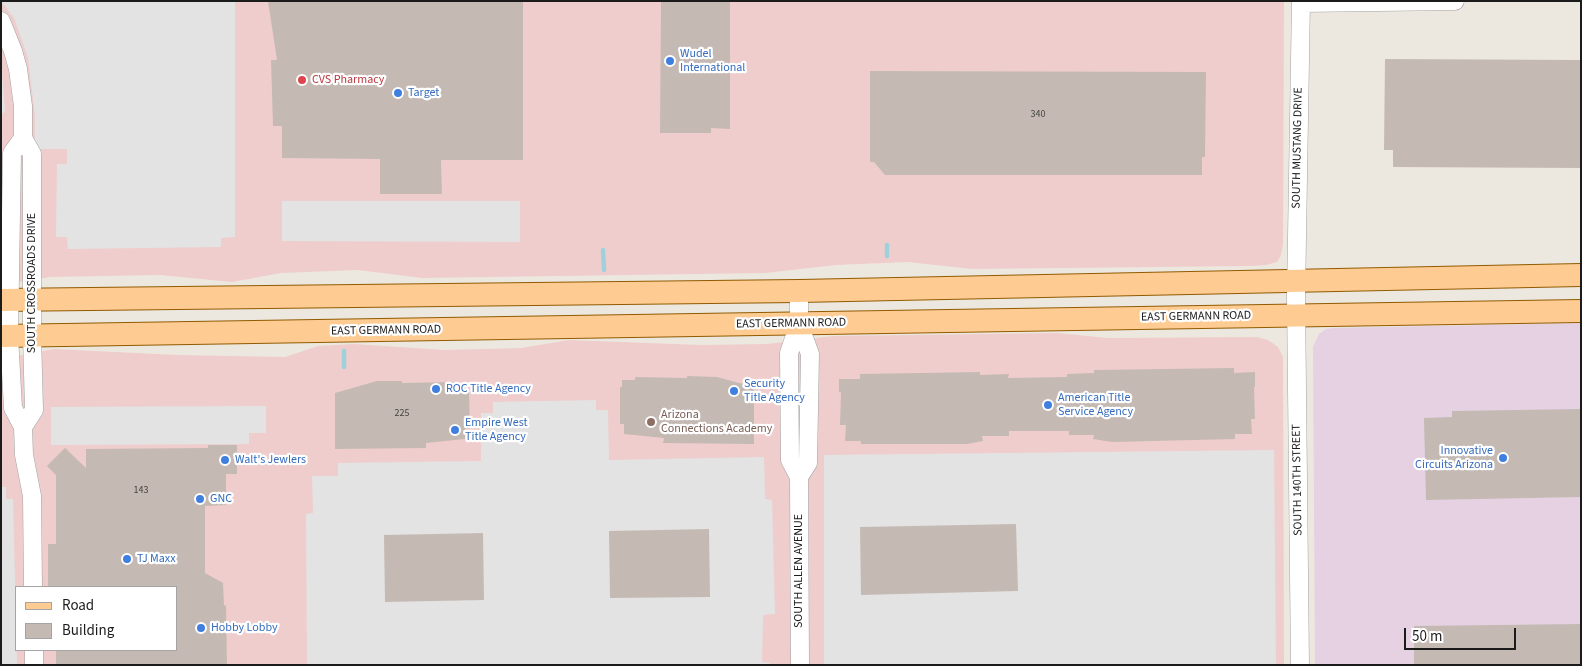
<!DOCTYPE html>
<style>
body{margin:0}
#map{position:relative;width:1582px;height:666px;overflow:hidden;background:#ede8df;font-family:"Source Sans 3",sans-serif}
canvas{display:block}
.frame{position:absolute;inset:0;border:2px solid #1b1b1b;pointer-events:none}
.legend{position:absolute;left:15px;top:586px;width:162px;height:65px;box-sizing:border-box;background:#fff;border:1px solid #a4a4a4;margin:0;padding:6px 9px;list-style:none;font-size:15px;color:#1b1b1b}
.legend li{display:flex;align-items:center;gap:10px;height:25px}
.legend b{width:25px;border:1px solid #a4a4a4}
.scale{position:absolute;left:1404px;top:628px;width:112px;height:22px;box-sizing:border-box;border:2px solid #1b1b1b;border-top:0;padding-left:6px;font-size:15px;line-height:18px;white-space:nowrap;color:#1b1b1b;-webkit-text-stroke:4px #fff;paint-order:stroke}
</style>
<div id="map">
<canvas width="1582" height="666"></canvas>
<div class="frame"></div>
<ul class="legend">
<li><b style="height:6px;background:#fecb93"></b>Road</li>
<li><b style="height:14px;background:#c4bab3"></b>Building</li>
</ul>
<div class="scale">50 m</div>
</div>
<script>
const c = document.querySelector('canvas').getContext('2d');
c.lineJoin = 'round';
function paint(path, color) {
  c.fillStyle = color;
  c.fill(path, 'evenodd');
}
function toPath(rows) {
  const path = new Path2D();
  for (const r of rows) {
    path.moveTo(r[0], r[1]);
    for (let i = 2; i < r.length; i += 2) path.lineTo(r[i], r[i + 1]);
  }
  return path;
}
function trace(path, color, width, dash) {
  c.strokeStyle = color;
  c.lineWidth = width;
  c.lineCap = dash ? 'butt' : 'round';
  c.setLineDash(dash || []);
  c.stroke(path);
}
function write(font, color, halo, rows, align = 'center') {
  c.font = font + ' "Source Sans 3",sans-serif';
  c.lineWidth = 4.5;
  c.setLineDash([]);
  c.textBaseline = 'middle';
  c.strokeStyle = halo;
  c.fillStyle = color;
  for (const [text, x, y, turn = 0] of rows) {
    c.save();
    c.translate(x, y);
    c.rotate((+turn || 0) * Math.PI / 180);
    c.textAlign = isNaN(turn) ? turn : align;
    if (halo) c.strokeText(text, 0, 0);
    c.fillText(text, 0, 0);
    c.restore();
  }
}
paint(toPath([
 [1,1,1284,1,1283,244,1281,255,1277,262,1266,265,1251,266,972,269,908,262,836,265,765,273,422,278,358,270,281,273,232,282,160,275,50,277,1,285],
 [1057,333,1108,338,1257,337,1268,340,1278,347,1283,357,1284,665,1,665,1,359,54,349,178,355,285,357,318,346,354,344,445,350,521,348,569,340,701,345,767,344,833,336],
 [16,587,176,587,176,650,16,650]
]), '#efcdcd');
paint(toPath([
 [1581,323,1581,665,1315,665,1313,347,1319,334,1326,329,1334,328]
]), '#e6d1e3');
paint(toPath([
 [1,1,235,1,235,237,221,238,221,247,68,249,67,237,56,237,57,164,67,164,67,149,35,149,35,116,28,58,14,18],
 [1,59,5,111,1,115],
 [282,201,520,201,520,242,282,241],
 [596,400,596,410,608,410,609,460,764,457,765,499,772,500,775,614,763,615,762,662,770,663,771,665,307,665,306,514,313,513,312,476,338,476,338,463,481,461,481,413,493,413,493,402],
 [266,406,266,433,249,433,249,444,51,445,51,407],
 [1274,450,1276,665,824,665,824,455],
 [1,487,6,487,6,499,13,499,17,665,1,665]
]), '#e3e3e3');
trace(toPath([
 [887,245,887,256],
 [603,250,604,270],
 [344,367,344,351]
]), '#9ed1dc', 4.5);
paint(toPath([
 [268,1,523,1,523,160,441,160,442,194,380,194,380,159,282,158,282,126,273,126,271,60,277,60],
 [661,1,730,1,730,129,711,128,711,133,660,133],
 [1385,59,1581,60,1581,168,1393,167,1393,150,1384,150],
 [870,71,1206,72,1205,157,1202,157,1202,175,885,175,874,162,870,162],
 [1234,368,1234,373,1255,372,1255,387,1254,387,1255,419,1251,419,1252,434,1235,434,1235,439,1112,442,1093,439,1094,435,1069,435,1069,431,1009,431,1009,436,982,436,983,441,967,444,861,444,861,441,845,441,846,425,840,425,841,392,839,392,839,379,860,379,860,374,980,372,980,375,1009,374,1008,378,1067,377,1067,374,1094,373,1094,370],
 [687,376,717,377,754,387,754,444,663,443,664,438,624,434,624,424,620,424,620,387,622,387,622,380,635,380,635,377,687,378],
 [377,381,402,381,402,383,455,382,454,384,467,385,467,392,469,392,470,429,465,429,465,439,426,443,426,448,335,449,335,393],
 [1581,409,1581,497,1426,500,1424,418,1452,417,1452,411],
 [208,445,237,445,237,474,226,474,226,505,205,506,205,573,223,583,224,606,226,605,227,665,56,665,56,650,176,650,176,587,48,587,48,544,56,544,56,475,47,466,65,448,86,468,86,449,208,448],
 [1016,524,1018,591,861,595,860,527],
 [709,529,710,597,610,598,609,531],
 [483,533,484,600,385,602,384,535],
 [1581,624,1581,665,1414,665,1414,626]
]), '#c4bab3');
const minor = toPath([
 [1301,3,1455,1],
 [1,21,13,51,18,69,23,106,23,138,32,154,32,335,34,410,23,427],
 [23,138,12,153,9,336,13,408,23,427,24,455,32,496,33,587],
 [799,291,799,324,789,353,790,460,799,477,800,665],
 [799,324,810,354,808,463,799,477],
 [34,650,34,665],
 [1300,665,1296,296,1301,1]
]);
const major = toPath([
 [1,300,799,291,1581,275],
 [1,336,1581,311]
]);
trace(minor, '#a2a2a2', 19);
trace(major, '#915b00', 24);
trace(minor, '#fff', 18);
trace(major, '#fecb93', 22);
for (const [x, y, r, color] of [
 [670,61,5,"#3f7fe0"],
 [302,80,5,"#e0444e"],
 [398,93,5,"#3f7fe0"],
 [436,389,5,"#3f7fe0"],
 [734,391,5,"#3f7fe0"],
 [1048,405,5,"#3f7fe0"],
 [651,422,5,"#8d6e63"],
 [455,430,5,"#3f7fe0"],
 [1503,458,5,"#3f7fe0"],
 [225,460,5,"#3f7fe0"],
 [200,499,5,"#3f7fe0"],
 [127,559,5,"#3f7fe0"],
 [201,628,5,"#3f7fe0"]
]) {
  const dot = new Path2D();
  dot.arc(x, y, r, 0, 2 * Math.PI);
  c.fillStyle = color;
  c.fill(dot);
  trace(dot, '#fff', 2);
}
write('10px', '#454341', null, [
 ["340",1038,115],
 ["225",402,414],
 ["143",141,491]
]);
write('12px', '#366cbe', '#fff', [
 ["Wudel",680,54],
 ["International",680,68],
 ["Target",408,93],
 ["Security",744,384],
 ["Title Agency",744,398],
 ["ROC Title Agency",446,389],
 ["American Title",1058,398],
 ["Service Agency",1058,412],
 ["Empire West",465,423],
 ["Title Agency",465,437],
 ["Innovative",1493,451,"right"],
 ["Circuits Arizona",1493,465,"right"],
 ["Walt's Jewlers",235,460],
 ["GNC",210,499],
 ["TJ Maxx",137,559],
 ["Hobby Lobby",211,628]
], 'left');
write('12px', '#be3a42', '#fff', [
 ["CVS Pharmacy",312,80]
], 'left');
write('12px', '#1b1b1b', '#fff', [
 ["SOUTH MUSTANG DRIVE",1298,148,-89],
 ["SOUTH CROSSROADS DRIVE",32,283,-90],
 ["EAST GERMANN ROAD",1196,317,-1],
 ["EAST GERMANN ROAD",791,324,-1],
 ["EAST GERMANN ROAD",386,331,-1],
 ["SOUTH 140TH STREET",1298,480,-91],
 ["SOUTH ALLEN AVENUE",799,571,-90]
]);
write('12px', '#785e54', '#fff', [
 ["Arizona",661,415],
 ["Connections Academy",661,429]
], 'left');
</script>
